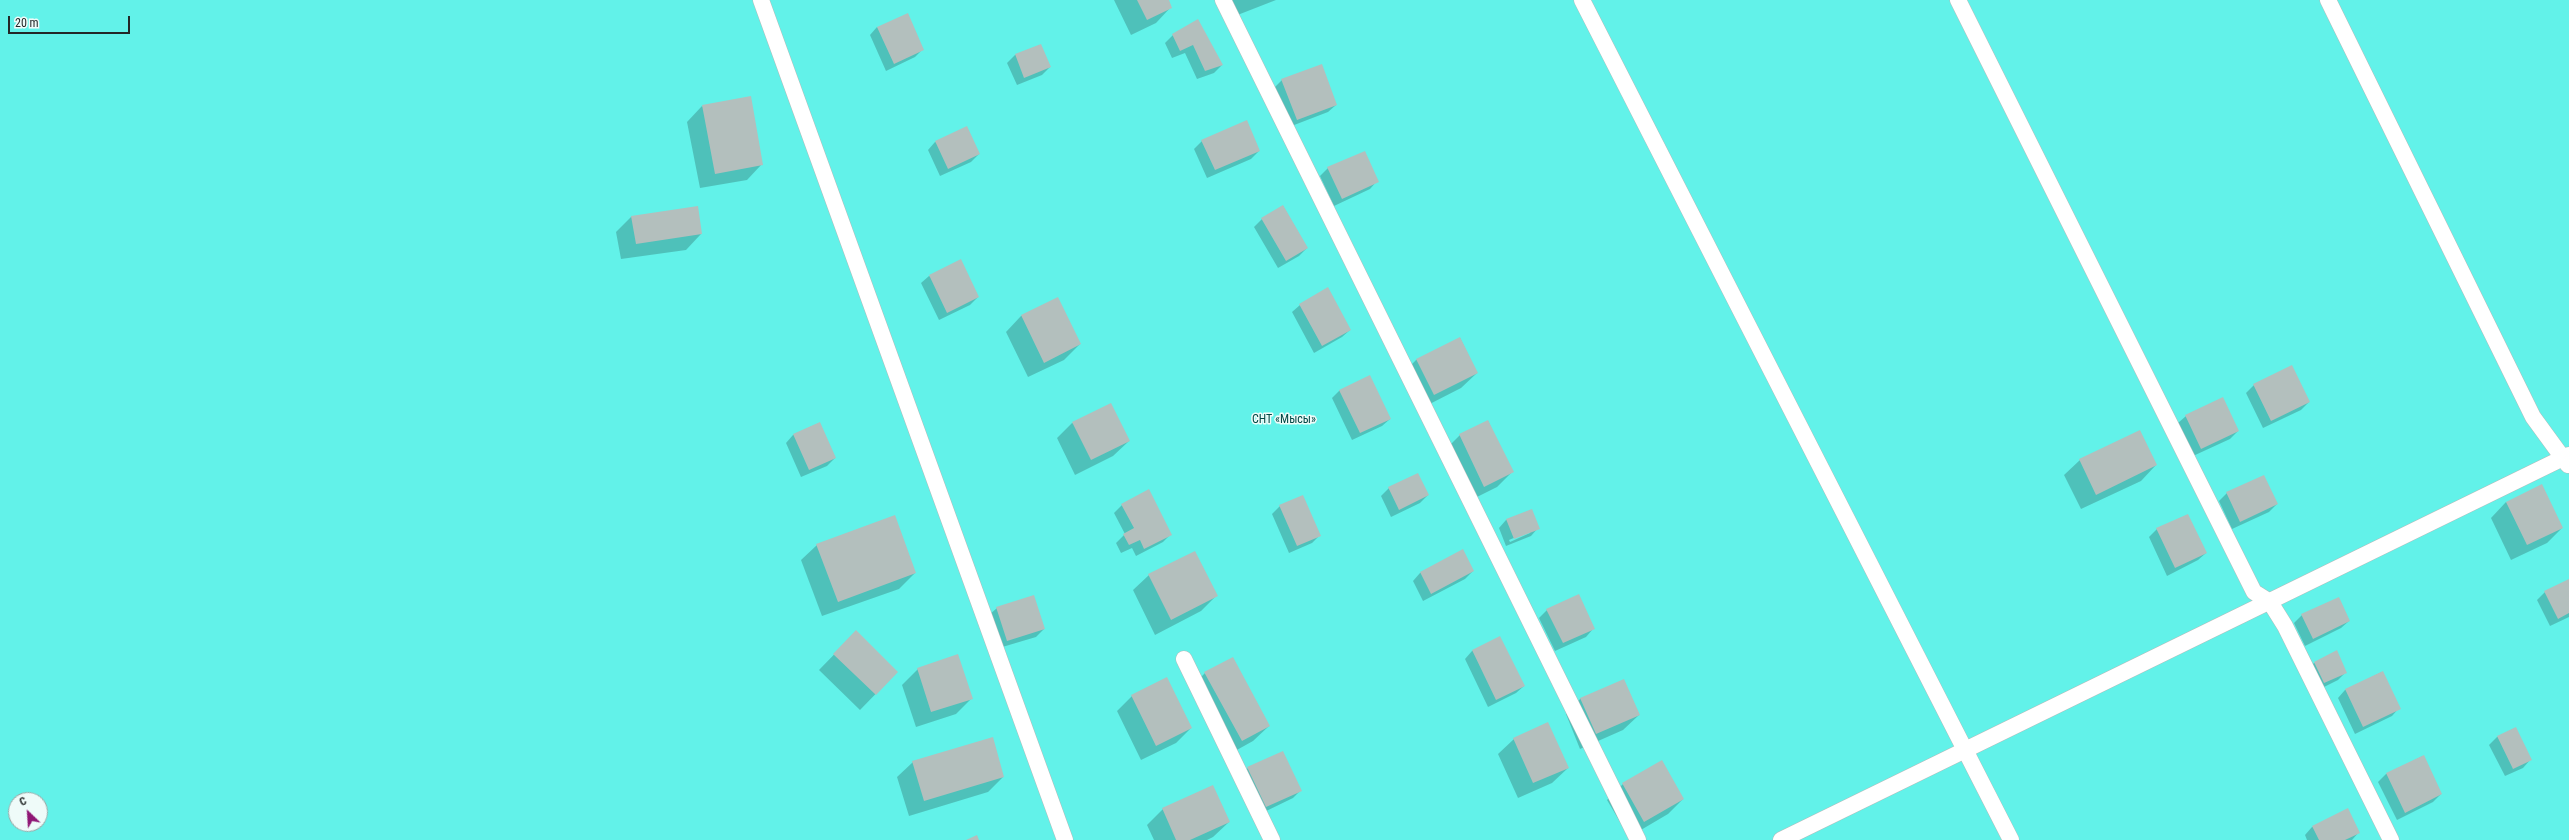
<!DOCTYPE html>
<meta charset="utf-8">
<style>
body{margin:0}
#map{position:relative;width:2569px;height:840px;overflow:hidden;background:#e2edec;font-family:"Roboto Condensed",sans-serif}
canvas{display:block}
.north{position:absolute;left:8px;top:792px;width:40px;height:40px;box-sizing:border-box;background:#effbf9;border:1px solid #9da6a5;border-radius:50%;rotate:335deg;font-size:11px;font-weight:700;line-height:16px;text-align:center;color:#232727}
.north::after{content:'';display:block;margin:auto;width:14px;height:18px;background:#8f1775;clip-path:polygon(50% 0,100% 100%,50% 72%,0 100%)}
.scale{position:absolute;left:8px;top:16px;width:122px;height:18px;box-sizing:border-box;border:2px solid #232727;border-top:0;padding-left:5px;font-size:12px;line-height:14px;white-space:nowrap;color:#232727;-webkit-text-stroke:3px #effbf9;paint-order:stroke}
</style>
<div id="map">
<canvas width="2569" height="840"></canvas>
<div class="north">С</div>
<div class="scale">20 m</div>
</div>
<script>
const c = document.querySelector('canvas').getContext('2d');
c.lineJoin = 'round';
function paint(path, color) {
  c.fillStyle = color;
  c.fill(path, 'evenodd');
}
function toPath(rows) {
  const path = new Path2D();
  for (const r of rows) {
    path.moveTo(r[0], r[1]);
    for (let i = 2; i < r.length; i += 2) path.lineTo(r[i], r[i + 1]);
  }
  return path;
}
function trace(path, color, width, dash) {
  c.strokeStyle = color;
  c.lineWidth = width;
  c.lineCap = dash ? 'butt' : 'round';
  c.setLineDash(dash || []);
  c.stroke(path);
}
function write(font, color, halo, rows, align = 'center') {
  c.font = font + ' "Roboto Condensed",sans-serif';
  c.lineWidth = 3;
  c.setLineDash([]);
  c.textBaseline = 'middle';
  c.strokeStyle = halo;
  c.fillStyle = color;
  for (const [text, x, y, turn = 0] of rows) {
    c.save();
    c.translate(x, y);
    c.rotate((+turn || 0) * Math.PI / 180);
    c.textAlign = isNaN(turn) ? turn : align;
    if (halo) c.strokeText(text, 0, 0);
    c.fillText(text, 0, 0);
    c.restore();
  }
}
paint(toPath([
 [0,0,2569,0,2569,840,0,840],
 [16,800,40,800,40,824,16,824]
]), '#62f2e9');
paint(toPath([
 [1114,0,1168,0,1171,7,1156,23,1131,35],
 [1229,0,1276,0,1235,16],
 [1197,21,1222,65,1214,73,1197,79,1185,53,1172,58,1165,43,1173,35],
 [877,27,923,49,915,57,886,71,870,35],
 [1040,45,1050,67,1042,75,1017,85,1007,63,1015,55],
 [1282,80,1336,105,1328,112,1289,127,1274,88],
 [702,106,762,164,747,180,700,188,687,122],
 [1202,141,1259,151,1251,159,1207,178,1194,149],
 [935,142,979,154,971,162,940,176,928,150],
 [1328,168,1377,181,1370,189,1334,206,1320,176],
 [1283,206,1307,248,1299,256,1278,268,1254,227,1262,219],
 [632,216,701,234,686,250,621,259,616,232],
 [929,276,978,297,970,305,939,320,921,283],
 [1058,299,1080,344,1064,360,1028,377,1006,332,1021,316],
 [1300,305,1350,330,1342,337,1314,353,1292,312],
 [1460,338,1477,373,1461,388,1418,410,1401,375,1416,360],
 [2254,385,2309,402,2301,410,2263,428,2246,393],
 [1340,390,1390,419,1382,426,1352,440,1332,398],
 [2186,416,2238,431,2230,439,2193,456,2178,423],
 [1488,421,1512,472,1497,487,1469,501,1444,451,1460,435],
 [819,423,835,458,827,466,801,477,786,443,793,435],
 [1072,423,1129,441,1113,456,1075,475,1057,438],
 [2080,460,2156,465,2141,481,2081,509,2064,475],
 [1389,488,1428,495,1420,503,1391,517,1381,496],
 [2227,493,2277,504,2269,512,2232,529,2219,501],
 [2506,502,2562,528,2547,543,2511,560,2491,518],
 [1122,505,1171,534,1163,542,1136,556,1132,548,1121,553,1116,543,1125,534,1114,513],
 [1280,506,1319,536,1312,543,1289,553,1272,514],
 [1531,510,1538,528,1531,536,1506,546,1499,528,1506,520],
 [1530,531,1530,533,1510,542,1509,540],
 [2187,515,2206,553,2198,560,2167,576,2149,537,2157,529],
 [817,545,915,573,899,589,822,616,801,560],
 [1462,551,1473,571,1465,579,1423,601,1413,581,1420,573],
 [1149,575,1216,596,1201,611,1155,635,1133,590],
 [2569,580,2569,617,2550,626,2537,600,2545,592],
 [997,608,1044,629,1036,637,999,648,989,615],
 [1547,610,1593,629,1586,637,1555,651,1539,618],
 [2302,615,2349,621,2341,628,2305,646,2294,623],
 [856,632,897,672,860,710,819,670],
 [1500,638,1524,686,1516,693,1488,707,1465,659,1472,651],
 [2314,663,2346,672,2338,680,2316,691,2307,670],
 [918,669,972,698,956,714,916,727,902,685],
 [2382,672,2399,708,2392,716,2355,734,2338,698,2345,690],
 [1205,673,1269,726,1253,741,1226,756,1190,688],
 [1132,696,1191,728,1176,743,1141,760,1117,711],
 [1581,698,1639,715,1623,730,1580,749,1566,714],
 [2515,728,2530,760,2523,768,2505,776,2489,745,2497,737],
 [1514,739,1568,768,1552,783,1518,798,1498,754],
 [2423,756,2441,794,2433,802,2397,820,2378,782,2386,774],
 [913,762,1003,777,988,792,909,816,897,777],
 [1248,768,1301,790,1293,798,1258,815,1240,776],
 [1623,784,1683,799,1668,814,1629,837,1607,800],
 [1163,809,1229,822,1213,837,1207,840,1154,840,1147,825],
 [2312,827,2359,832,2352,840,2307,840,2305,835]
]), '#0003');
paint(toPath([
 [1137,0,1169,0,1172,8,1147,20],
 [908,13,924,50,894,64,877,27],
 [1198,19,1223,65,1205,71,1193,45,1180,51,1172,34],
 [1041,44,1051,67,1024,78,1015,54],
 [1322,64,1337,105,1297,120,1281,79],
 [751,96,763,165,715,174,702,105],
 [1247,120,1260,151,1215,170,1201,140],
 [967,126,980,154,948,169,935,141],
 [1365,151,1379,182,1342,199,1327,167],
 [1283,205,1308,248,1286,261,1261,218],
 [698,206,702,234,636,244,631,216],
 [961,259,979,297,947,313,929,275],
 [1328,287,1351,330,1322,346,1299,304],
 [1058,297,1081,344,1044,363,1021,315],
 [1460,337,1478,373,1434,395,1416,359],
 [2292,365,2310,402,2271,421,2253,384],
 [1370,375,1391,419,1360,433,1339,390],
 [2223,397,2239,431,2201,449,2185,415],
 [1111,403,1130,441,1091,460,1072,422],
 [1488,420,1514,472,1484,487,1459,434],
 [820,422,836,458,809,470,793,434],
 [2140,430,2157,465,2096,495,2079,459],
 [1418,473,1429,495,1399,510,1388,487],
 [2264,475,2278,504,2240,522,2226,492],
 [2542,484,2563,528,2527,545,2506,502],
 [1149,489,1172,535,1144,549,1140,540,1129,545,1123,534,1134,528,1121,504],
 [1303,495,1321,536,1297,546,1279,505],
 [1532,509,1540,529,1514,539,1506,519],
 [2188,514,2207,553,2175,568,2156,528],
 [895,515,916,573,838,602,816,544],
 [1463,549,1474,571,1431,594,1420,572],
 [1195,551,1218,596,1171,620,1148,574],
 [2569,579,2569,613,2558,619,2544,591],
 [1579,594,1595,629,1563,643,1546,609],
 [1034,595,1045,629,1007,641,996,607],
 [2339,597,2350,621,2313,639,2301,614],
 [856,630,898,672,876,695,833,654],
 [1500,636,1525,686,1496,700,1472,650],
 [2337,650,2347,673,2324,683,2314,662],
 [958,654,973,699,931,712,917,668],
 [1233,657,1270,726,1242,741,1204,672],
 [2383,671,2401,709,2363,727,2345,689],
 [1167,677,1192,728,1156,746,1131,695],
 [1624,679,1640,715,1596,734,1580,698],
 [1548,722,1569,768,1533,783,1513,738],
 [2516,727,2532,760,2513,769,2497,736],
 [993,737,1004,777,924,801,912,761],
 [1283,751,1302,791,1266,807,1247,767],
 [2424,755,2442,794,2405,813,2386,773],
 [1662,760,1684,799,1644,822,1622,783],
 [1213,785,1230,822,1190,840,1176,840,1162,808],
 [2348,808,2360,833,2345,840,2319,840,2312,826],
 [977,835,979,840,966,840]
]), '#b3bfbd');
const service = toPath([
 [761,0,1065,840],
 [1223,0,1638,840],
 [1582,0,2011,840],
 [1958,0,2254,592,2270,602,2285,626,2391,840],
 [2328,0,2533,417,2568,465],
 [1184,659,1272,840],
 [1781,840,2569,455]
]);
trace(service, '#b1bdbc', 17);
trace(service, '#fff', 16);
write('12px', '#024845', '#effbf9', [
 ["СНТ «Мысы»",1284,420]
]);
</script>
